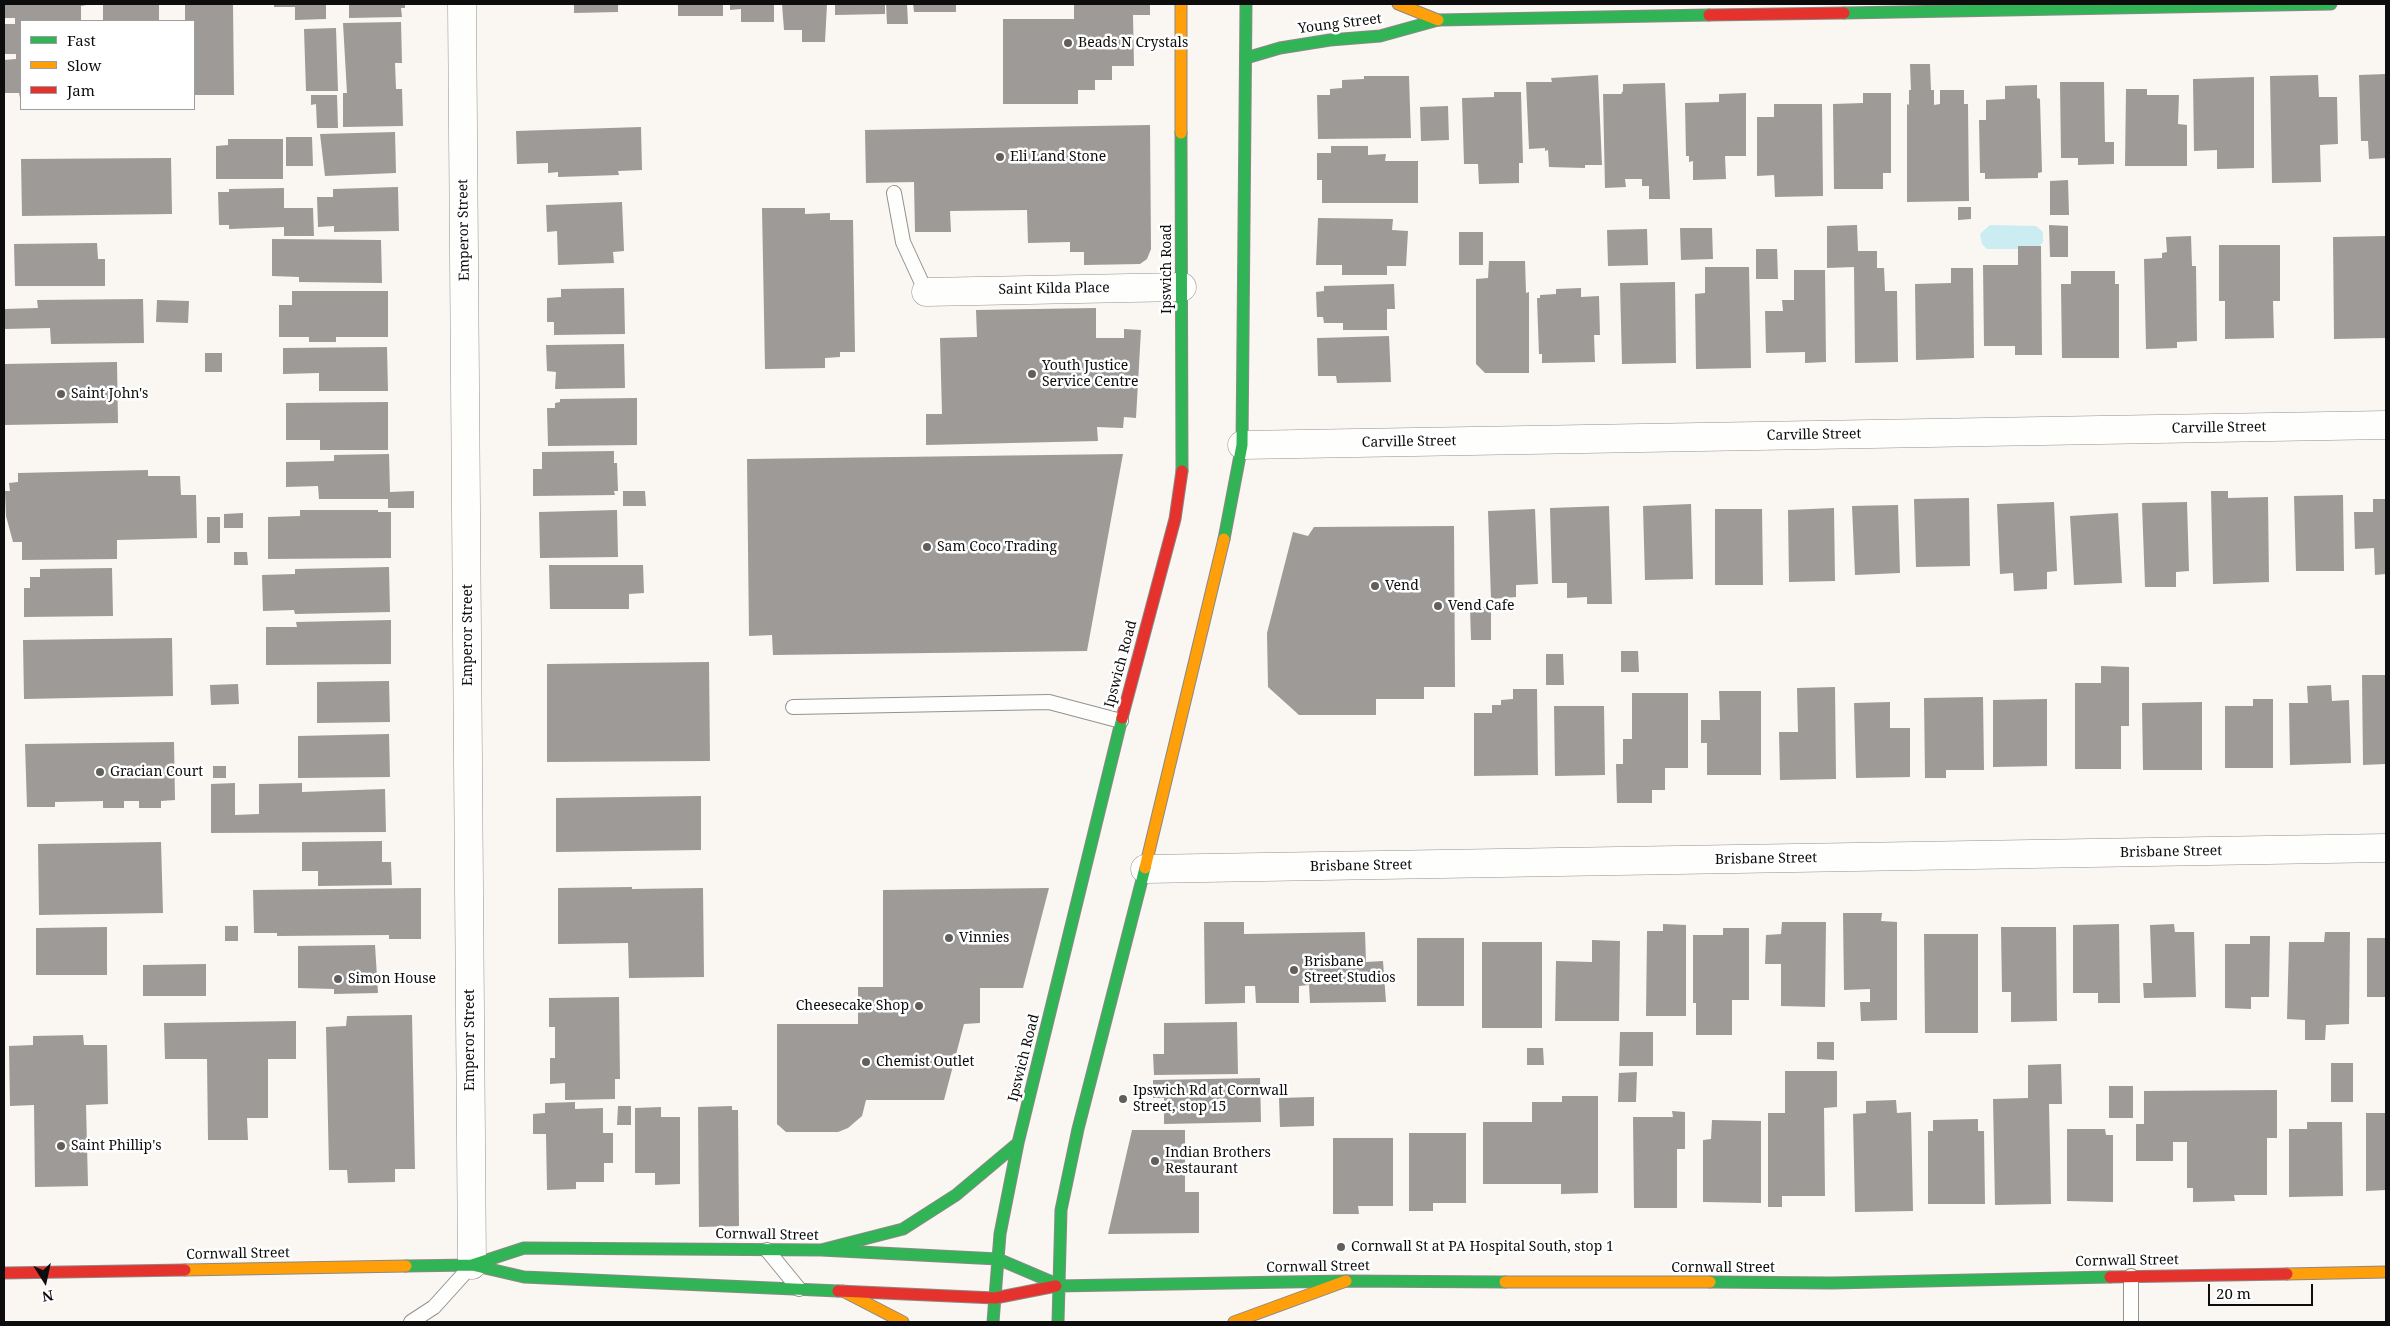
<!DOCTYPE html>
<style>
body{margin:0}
#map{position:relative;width:2390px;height:1326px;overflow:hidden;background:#faf6f2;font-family:"Noto Serif",serif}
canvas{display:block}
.frame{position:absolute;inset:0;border:5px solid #0d0d0d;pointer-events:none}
.legend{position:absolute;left:20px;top:20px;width:175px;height:90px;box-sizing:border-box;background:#fff;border:1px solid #9e9e9e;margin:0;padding:6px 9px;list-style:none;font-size:15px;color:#0d0d0d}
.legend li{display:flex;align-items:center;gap:10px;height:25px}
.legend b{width:25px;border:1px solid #9e9e9e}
.north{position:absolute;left:20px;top:1256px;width:50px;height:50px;-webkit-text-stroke:4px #fff;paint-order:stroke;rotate:170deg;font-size:14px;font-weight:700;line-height:20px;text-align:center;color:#0d0d0d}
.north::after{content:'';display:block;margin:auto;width:18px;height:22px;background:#0d0d0d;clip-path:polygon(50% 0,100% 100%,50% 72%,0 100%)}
.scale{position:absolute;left:2208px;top:1284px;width:105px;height:22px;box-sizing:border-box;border:2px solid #0d0d0d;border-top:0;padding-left:6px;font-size:15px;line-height:18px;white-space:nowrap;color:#0d0d0d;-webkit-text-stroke:4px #fff;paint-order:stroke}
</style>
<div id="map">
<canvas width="2390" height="1326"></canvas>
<div class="frame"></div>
<ul class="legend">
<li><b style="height:6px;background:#30b455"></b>Fast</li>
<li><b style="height:6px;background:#ff9f0a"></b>Slow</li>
<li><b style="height:6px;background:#e5322d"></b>Jam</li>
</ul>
<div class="north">N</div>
<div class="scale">20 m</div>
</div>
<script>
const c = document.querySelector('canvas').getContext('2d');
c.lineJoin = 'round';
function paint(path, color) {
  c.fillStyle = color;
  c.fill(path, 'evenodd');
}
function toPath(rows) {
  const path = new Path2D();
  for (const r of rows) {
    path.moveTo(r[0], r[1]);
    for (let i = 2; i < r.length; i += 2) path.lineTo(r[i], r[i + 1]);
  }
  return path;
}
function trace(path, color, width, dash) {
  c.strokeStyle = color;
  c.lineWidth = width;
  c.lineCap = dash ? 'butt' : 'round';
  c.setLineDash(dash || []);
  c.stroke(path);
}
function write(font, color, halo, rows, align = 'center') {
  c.font = font + ' "Noto Serif",serif';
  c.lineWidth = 5;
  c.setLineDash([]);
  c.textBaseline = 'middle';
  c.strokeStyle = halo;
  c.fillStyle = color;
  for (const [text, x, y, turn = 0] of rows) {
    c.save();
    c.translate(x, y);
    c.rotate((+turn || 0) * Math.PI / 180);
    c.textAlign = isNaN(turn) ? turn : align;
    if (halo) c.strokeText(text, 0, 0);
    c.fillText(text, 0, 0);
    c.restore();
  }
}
paint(toPath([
 [1990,225,2036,226,2043,232,2043,242,2039,247,2033,249,1987,249,1982,244,1980,234]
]), '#cbecf1');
paint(toPath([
 [4,4,92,4,81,6,81,21,21,21,21,103,19,93,4,93,4,60,16,59,16,54,4,54,4,24,15,24,15,18,4,18],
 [103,4,159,4,159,21,103,21],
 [185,4,233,4,234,95,194,95,194,21,185,21],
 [274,4,326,4,326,19,295,20,295,7,274,7],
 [349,4,405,4,405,8,401,8,402,17,349,18],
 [574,4,618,4,618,12,574,13],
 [678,4,723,4,723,16,678,16],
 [730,4,774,4,774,22,741,22,741,9,730,10],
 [782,4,827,4,825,42,802,42,802,30,784,30],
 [835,4,885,4,885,14,835,15],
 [886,4,907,4,908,24,887,24],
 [913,4,956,4,956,12,914,12],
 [1074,4,1150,4,1150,15,1133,15,1134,66,1112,66,1112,80,1095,80,1095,90,1078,90,1078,104,1003,104,1003,19,1074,19],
 [401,22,402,63,395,63,396,89,402,89,403,126,343,127,343,93,347,93,343,23],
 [336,28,338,91,306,91,304,29],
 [1910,64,1930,64,1931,90,1934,90,1934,105,1940,104,1940,90,1964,90,1964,104,1968,104,1969,201,1907,202,1907,104,1909,105,1909,90,1911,90],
 [2386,74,2386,158,2369,159,2368,141,2361,141,2359,75],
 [1598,75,1602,165,1585,165,1585,168,1549,167,1548,150,1545,151,1545,148,1529,149,1526,82,1552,82,1551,78],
 [2318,75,2319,97,2337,97,2338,144,2320,145,2321,182,2272,183,2270,76],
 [1364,76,1409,76,1411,138,1318,139,1317,95,1330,95,1330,89,1342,88,1342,80,1364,79],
 [2254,77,2254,168,2217,169,2217,150,2194,151,2193,79],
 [2060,82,2104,82,2105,142,2114,142,2114,164,2078,165,2078,158,2061,158],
 [1665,83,1670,199,1649,199,1649,186,1642,186,1642,179,1625,179,1626,187,1605,188,1603,94,1621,94,1623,91,1623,84],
 [2037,85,2037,98,2040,99,2042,172,2038,173,2038,178,1985,179,1985,173,1980,173,1979,120,1986,120,1986,100,2005,99,2005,86],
 [2126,89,2147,89,2147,95,2179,95,2178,124,2187,125,2187,166,2125,166],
 [1494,92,1521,92,1523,163,1519,163,1519,183,1479,184,1478,164,1464,164,1462,98,1494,97],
 [1746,93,1746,156,1725,156,1726,179,1693,180,1693,161,1689,162,1689,156,1686,156,1685,103,1719,102,1719,94],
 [1863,93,1891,93,1891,173,1883,173,1883,189,1834,189,1833,104,1863,103],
 [311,95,337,95,338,128,317,128,316,104,311,105],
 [1774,104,1822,104,1823,196,1775,197,1774,175,1757,176,1757,117,1774,117],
 [1448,106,1449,140,1421,141,1420,107],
 [1150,125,1151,249,1147,259,1140,264,1084,265,1084,252,1070,252,1070,242,1028,243,1027,210,950,211,951,232,915,232,914,182,866,183,865,130],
 [641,127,642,170,618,171,619,175,558,177,558,172,548,173,548,163,517,164,516,131],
 [395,132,396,173,325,176,320,134],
 [286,137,312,137,313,166,286,166],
 [228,139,283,139,283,179,216,179,216,146,228,145],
 [1331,146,1368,146,1368,155,1386,154,1385,161,1418,161,1418,203,1322,203,1322,180,1317,180,1317,153,1331,153],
 [171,158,172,214,22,216,21,159],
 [2068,180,2069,215,2050,215,2050,181],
 [398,187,399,231,334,232,334,226,318,227,317,197,333,197,333,189],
 [284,188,284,208,313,208,314,236,284,236,284,227,229,229,229,225,219,225,218,192,229,192,229,189],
 [622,202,624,251,613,252,614,263,558,265,557,231,547,232,546,205],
 [1958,207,1971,207,1971,219,1958,220],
 [762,208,805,208,805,214,830,213,830,220,853,220,855,352,840,352,840,357,825,358,825,368,765,369],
 [1318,218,1393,219,1392,230,1408,231,1406,266,1387,266,1387,275,1342,275,1342,265,1316,265],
 [1857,225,1858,251,1877,251,1877,268,1884,268,1885,291,1897,291,1898,362,1855,363,1854,267,1827,268,1827,226],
 [2049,225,2068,226,2068,257,2050,257],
 [1680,228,1712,228,1713,259,1681,260],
 [1647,229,1648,265,1608,266,1607,230],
 [1459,232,1483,232,1483,265,1459,265],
 [2191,236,2192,266,2196,266,2197,341,2177,342,2177,348,2146,349,2144,259,2162,258,2162,253,2167,252,2166,237],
 [2386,236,2386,338,2334,339,2333,237],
 [272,239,381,240,382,283,299,282,299,277,272,276],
 [97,243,98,259,105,259,105,286,15,286,14,244],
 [2219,245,2280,245,2280,301,2273,301,2274,338,2225,339,2225,301,2219,301],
 [2018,246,2041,246,2042,355,2015,355,2015,346,1984,346,1983,265,2018,265],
 [1756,249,1777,249,1778,279,1756,279],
 [1489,261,1525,261,1526,293,1529,292,1529,373,1485,373,1476,364,1476,279,1488,278],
 [1705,267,1749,267,1751,368,1696,369,1695,294,1705,293],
 [1951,268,1973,268,1974,358,1916,360,1915,284,1951,283],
 [1794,270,1825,270,1826,362,1805,363,1805,352,1766,353,1765,311,1783,311,1782,300,1794,300],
 [2071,271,2115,271,2115,284,2119,284,2119,358,2062,358,2061,284,2071,284],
 [1675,282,1676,363,1622,364,1620,283],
 [1394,284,1395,309,1387,309,1387,330,1343,330,1343,323,1324,323,1323,317,1317,317,1316,292,1324,291,1324,286],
 [624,288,625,334,554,335,554,322,547,322,547,298,561,297,561,289],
 [1581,288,1581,297,1599,296,1600,335,1594,335,1595,362,1542,363,1542,354,1539,354,1537,298,1540,298,1540,295,1556,294,1556,289],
 [292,291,388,291,388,337,336,337,336,342,309,342,309,337,279,337,279,305,292,305],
 [143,299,144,343,51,344,50,328,4,329,4,309,38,308,37,300],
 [157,300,189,301,188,323,156,322],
 [1096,308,1096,338,1124,338,1124,329,1141,330,1136,418,1124,417,1123,428,1097,427,1098,441,926,445,926,414,942,414,940,338,977,337,976,310],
 [1389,336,1391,382,1337,383,1336,376,1318,376,1317,338],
 [624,344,625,388,555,389,556,372,547,371,546,345],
 [387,347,388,391,319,391,319,373,283,374,283,348],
 [205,353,222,353,222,372,205,372],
 [117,362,118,423,4,425,4,364],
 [637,398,637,445,548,446,547,408,555,408,555,403,560,402,560,399],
 [388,402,388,450,320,450,320,440,286,440,286,403],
 [614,451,614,463,617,463,618,491,614,491,615,495,533,496,533,469,542,469,542,452],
 [389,454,390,492,414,491,414,508,388,508,388,499,319,499,318,486,286,487,286,462,334,461,334,455],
 [1123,454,1087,651,773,655,772,635,749,636,747,459],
 [148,470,148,476,180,476,181,495,196,495,197,538,117,540,117,559,22,560,22,542,13,542,6,516,5,491,10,491,9,483,18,482,18,473],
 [623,491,645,491,646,506,623,506],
 [2211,491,2228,491,2228,498,2268,497,2269,582,2213,584],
 [2343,495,2344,571,2296,571,2294,496],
 [1969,498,1970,566,1916,567,1914,499],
 [2373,499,2386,499,2386,574,2375,575,2374,548,2355,549,2354,512,2373,512],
 [2054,502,2057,571,2047,572,2047,589,2014,591,2013,573,2000,574,1997,504],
 [2187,502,2189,571,2176,572,2176,587,2145,587,2142,503],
 [1691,504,1693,579,1645,580,1643,506],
 [1898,505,1900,573,1855,575,1852,506],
 [1609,506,1612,604,1587,604,1587,597,1567,598,1567,583,1552,583,1550,508],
 [1834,508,1835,581,1789,582,1788,510],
 [1535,509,1538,584,1516,585,1516,597,1491,599,1488,511],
 [1715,509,1762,509,1763,585,1715,585],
 [300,510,378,510,378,512,391,512,391,558,268,559,268,517,300,516],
 [617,510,618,557,540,558,539,512],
 [243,513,243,528,224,528,224,514],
 [2118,513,2122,583,2074,585,2070,516],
 [207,517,220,517,220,543,207,543],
 [1454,526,1455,687,1424,687,1424,699,1376,699,1376,715,1299,715,1268,687,1267,633,1293,532,1308,536,1314,527],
 [234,552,247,552,248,565,234,565],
 [549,565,643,565,644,593,629,594,629,609,550,609],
 [389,567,390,612,295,614,294,610,263,611,262,575,295,574,295,569],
 [112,568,113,616,24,617,24,588,30,588,30,577,40,577,40,569],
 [1470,607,1491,607,1491,640,1471,640],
 [391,620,391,664,266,665,266,627,297,627,296,622],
 [172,638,173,696,24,699,23,640],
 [1621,651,1638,651,1639,672,1621,672],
 [1546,654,1563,654,1564,685,1546,685],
 [709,662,710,761,547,762,547,664],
 [2101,666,2129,667,2129,726,2121,726,2121,769,2075,769,2075,683,2101,683],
 [2362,675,2386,675,2385,764,2363,765],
 [389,681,390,722,317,723,317,682],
 [238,684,239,704,211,705,210,685],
 [2331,685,2332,701,2349,700,2351,763,2290,765,2289,703,2308,703,2307,686],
 [1835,687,1836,779,1780,780,1779,732,1798,732,1797,688],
 [1513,689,1537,689,1538,775,1474,776,1474,713,1492,713,1492,705,1501,705,1501,700,1513,699],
 [1719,691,1761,691,1761,775,1707,775,1707,743,1701,743,1701,720,1720,720],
 [1632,693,1688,693,1688,768,1665,768,1665,790,1652,790,1652,803,1617,803,1616,764,1623,764,1623,739,1632,739],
 [1983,697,1984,770,1946,770,1946,778,1925,778,1924,698],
 [2047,699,2047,766,1993,767,1993,700],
 [2253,699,2273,699,2273,768,2225,768,2225,706,2253,706],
 [1890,702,1890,728,1910,728,1910,777,1856,778,1854,703],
 [2202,702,2202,770,2143,770,2142,703],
 [1554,706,1604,706,1605,775,1555,776],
 [389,734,390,777,298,778,298,736],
 [174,742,175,800,161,801,161,808,139,808,139,801,124,801,124,808,103,808,103,801,55,802,55,807,27,807,25,744],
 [213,766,226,766,226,778,213,778],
 [235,783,235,815,259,814,259,784,302,783,302,792,385,789,386,832,211,833,211,784],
 [701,796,701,850,556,852,556,798],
 [382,841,382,862,391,862,392,885,318,886,318,871,302,871,302,842],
 [161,842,163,913,39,915,38,844],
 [632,887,632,889,703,888,704,977,629,978,628,943,558,944,558,888],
 [421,888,421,939,389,939,389,935,277,936,277,933,254,933,253,890],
 [1049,888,1023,988,980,988,980,1023,964,1024,944,1100,866,1100,862,1116,848,1128,838,1132,786,1132,777,1124,777,1024,858,1024,858,987,883,987,883,890],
 [1843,913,1882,913,1881,921,1897,922,1897,1020,1861,1021,1860,1002,1870,1002,1870,989,1844,990],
 [1204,922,1244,922,1244,934,1365,932,1366,962,1383,961,1386,1002,1310,1003,1309,985,1299,986,1299,1003,1256,1003,1255,986,1245,986,1245,1003,1205,1004],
 [1782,922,1826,922,1825,1007,1781,1006,1781,964,1765,964,1766,935,1781,934],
 [1663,924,1686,925,1686,1016,1646,1016,1647,931,1663,931],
 [2119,924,2120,1003,2098,1003,2098,993,2073,993,2073,925],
 [2174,924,2175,932,2194,932,2196,997,2144,998,2143,983,2152,983,2150,925],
 [225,926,238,926,238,941,225,941],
 [107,927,107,975,36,975,36,928],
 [2001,927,2056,927,2057,1021,2011,1022,2011,992,2002,992],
 [1723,928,1749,928,1749,1000,1732,1000,1732,1035,1696,1035,1696,1003,1693,1003,1693,935,1723,935],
 [2325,932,2350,932,2349,1024,2326,1025,2325,1040,2305,1040,2305,1020,2287,1019,2289,942,2324,942],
 [1924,934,1978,934,1978,1033,1925,1033],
 [2250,936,2270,936,2269,997,2251,997,2251,1009,2225,1008,2225,944,2250,944],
 [1417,938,1464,938,1464,1006,1417,1006],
 [2367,938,2386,938,2386,997,2367,997],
 [1592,940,1620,941,1619,1021,1555,1021,1556,961,1592,962],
 [1482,942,1542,942,1542,1028,1482,1028],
 [375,945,378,993,334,994,334,989,298,988,298,946],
 [206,964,206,996,143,996,143,965],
 [619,997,620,1079,615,1079,615,1099,565,1100,565,1083,550,1084,550,1058,555,1058,555,1027,549,1027,549,998],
 [412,1015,415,1169,395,1169,395,1182,348,1183,347,1170,329,1170,326,1027,346,1026,347,1016],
 [296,1021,296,1059,268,1059,268,1118,247,1118,248,1140,208,1140,207,1059,165,1059,164,1023],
 [1237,1022,1238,1074,1154,1075,1153,1054,1164,1054,1164,1023],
 [1620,1032,1653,1032,1653,1066,1619,1066],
 [83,1035,84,1045,107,1045,108,1104,86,1105,88,1186,35,1187,34,1105,10,1106,9,1046,33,1045,33,1036],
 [1817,1042,1834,1042,1834,1060,1817,1059],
 [1527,1048,1543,1048,1544,1065,1527,1065],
 [2331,1063,2353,1063,2353,1102,2331,1102],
 [2061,1064,2062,1104,2049,1104,2051,1204,1995,1205,1993,1099,2028,1098,2028,1065],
 [1785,1071,1837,1071,1837,1107,1824,1108,1825,1196,1782,1196,1782,1207,1768,1207,1768,1113,1785,1113],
 [1637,1072,1636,1102,1618,1102,1619,1073],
 [1260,1078,1261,1122,1164,1124,1164,1098,1153,1098,1153,1080],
 [2109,1086,2133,1086,2133,1118,2109,1118],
 [2277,1090,2277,1138,2267,1138,2267,1195,2234,1195,2235,1201,2193,1202,2193,1188,2187,1188,2187,1142,2173,1142,2173,1161,2136,1161,2136,1124,2144,1124,2144,1091],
 [1562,1096,1598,1096,1598,1193,1561,1194,1561,1184,1483,1184,1483,1122,1532,1122,1532,1102,1562,1102],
 [1314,1097,1314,1126,1280,1127,1279,1098],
 [1896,1100,1897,1113,1911,1112,1913,1211,1855,1212,1853,1114,1866,1113,1866,1101],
 [575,1102,575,1109,603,1108,603,1133,613,1133,613,1163,604,1163,604,1182,576,1182,576,1189,547,1190,546,1134,533,1134,533,1114,545,1113,545,1103],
 [618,1106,631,1106,631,1125,617,1125],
 [732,1106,732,1110,738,1110,739,1226,699,1227,698,1107],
 [661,1107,661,1117,680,1117,680,1184,655,1185,655,1173,635,1173,635,1108],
 [1672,1111,1685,1112,1685,1149,1677,1149,1677,1208,1634,1208,1633,1117,1673,1117],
 [2366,1113,2386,1113,2386,1190,2366,1191],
 [1978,1119,1978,1131,1984,1131,1985,1204,1928,1204,1928,1131,1933,1131,1933,1120],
 [1712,1120,1761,1121,1761,1203,1703,1202,1703,1140,1711,1139],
 [2307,1122,2342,1122,2343,1196,2289,1197,2289,1129,2307,1129],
 [2067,1129,2105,1129,2106,1135,2113,1135,2113,1202,2067,1201],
 [1132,1130,1185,1130,1185,1192,1199,1192,1199,1233,1108,1234],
 [1409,1133,1466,1133,1466,1203,1433,1203,1433,1211,1409,1211],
 [1333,1138,1393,1138,1393,1206,1358,1206,1359,1214,1333,1214]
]), '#9d9a97');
const lane = toPath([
 [894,193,903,242,926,292],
 [793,707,1049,702,1121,721],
 [767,1250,799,1289],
 [2131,1276,2131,1322],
 [411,1322,434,1307,471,1266]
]);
const street = toPath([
 [462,4,472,1265],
 [926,292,1182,287],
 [1242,445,2386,425],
 [1145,869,2386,848]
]);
const fast = toPath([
 [1844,13,2331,4],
 [1246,58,1280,48,1330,40,1380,36,1438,20,1709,15],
 [1181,133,1182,471],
 [1224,539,1242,445,1246,4],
 [821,1250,903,1229,956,1195,1018,1143],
 [472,1265,524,1248,821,1250,998,1259,1059,1285],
 [406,1266,472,1265,524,1277,838,1291],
 [1710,1282,1832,1283,2110,1277],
 [1056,1286,1346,1281,1505,1282],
 [993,1322,1000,1234,1018,1143,1122,718],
 [1058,1322,1061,1210,1078,1129,1145,868]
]);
const slow = toPath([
 [1181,4,1181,133],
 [1398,4,1438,20],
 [1145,868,1224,539],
 [185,1270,406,1266],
 [2287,1274,2386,1272],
 [1505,1282,1710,1282],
 [843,1291,903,1322],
 [1234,1322,1346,1281]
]);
const jam = toPath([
 [1709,15,1844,13],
 [1122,718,1175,519,1182,471],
 [4,1273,185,1270],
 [2110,1277,2287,1274],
 [838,1291,995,1298,1056,1286]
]);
trace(lane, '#949290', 16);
trace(street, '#949290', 29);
trace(fast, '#8a8987', 13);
trace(slow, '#8a8987', 13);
trace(jam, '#8a8987', 13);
trace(lane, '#fefefd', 14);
trace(street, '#fefefd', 28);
trace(fast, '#30b455', 11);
trace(slow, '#ff9f0a', 11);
trace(jam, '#e5322d', 11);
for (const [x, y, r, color] of [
 [1068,43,5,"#605f5d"],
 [1000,157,5,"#605f5d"],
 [1032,374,5,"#605f5d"],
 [61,394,5,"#605f5d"],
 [927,547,5,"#605f5d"],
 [1375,586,5,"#605f5d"],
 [1438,606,5,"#605f5d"],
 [100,772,5,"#605f5d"],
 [949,938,5,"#605f5d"],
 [1294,970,5,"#605f5d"],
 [338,979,5,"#605f5d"],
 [919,1006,5,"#605f5d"],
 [866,1062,5,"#605f5d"],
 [1123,1099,5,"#605f5d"],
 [61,1146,5,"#605f5d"],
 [1155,1161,5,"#605f5d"],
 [1341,1247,5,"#605f5d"]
]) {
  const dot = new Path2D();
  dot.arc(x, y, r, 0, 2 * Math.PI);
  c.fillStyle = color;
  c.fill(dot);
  trace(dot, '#fff', 2);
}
write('14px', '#0d0d0d', '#fff', [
 ["Young Street",1340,24,-7],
 ["Emperor Street",464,230,-91],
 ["Ipswich Road",1167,269,-90],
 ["Saint Kilda Place",1054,289,-1],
 ["Carville Street",2219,428,-1],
 ["Carville Street",1814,435,-1],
 ["Carville Street",1409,442,-1],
 ["Emperor Street",468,635,-90],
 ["Ipswich Road",1121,664,-75],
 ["Brisbane Street",2171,852,-1],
 ["Brisbane Street",1766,859,-1],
 ["Brisbane Street",1361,866,-1],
 ["Emperor Street",470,1040,-90],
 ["Ipswich Road",1024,1058,-76],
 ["Cornwall Street",767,1235,1],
 ["Cornwall Street",238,1254,-1],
 ["Cornwall Street",2127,1261,-1],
 ["Cornwall Street",1318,1267,-1],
 ["Cornwall Street",1723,1268]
]);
write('14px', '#0d0d0d', '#fff', [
 ["Beads N Crystals",1078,43],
 ["Eli Land Stone",1010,157],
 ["Youth Justice",1042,366],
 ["Service Centre",1042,382],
 ["Saint John's",71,394],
 ["Sam Coco Trading",937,547],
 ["Vend",1385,586],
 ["Vend Cafe",1448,606],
 ["Gracian Court",110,772],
 ["Vinnies",959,938],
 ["Brisbane",1304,962],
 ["Street Studios",1304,978],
 ["Simon House",348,979],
 ["Cheesecake Shop",909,1006,"right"],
 ["Chemist Outlet",876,1062],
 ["Ipswich Rd at Cornwall",1133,1091],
 ["Street, stop 15",1133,1107],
 ["Saint Phillip's",71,1146],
 ["Indian Brothers",1165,1153],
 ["Restaurant",1165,1169],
 ["Cornwall St at PA Hospital South, stop 1",1351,1247]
], 'left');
</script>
